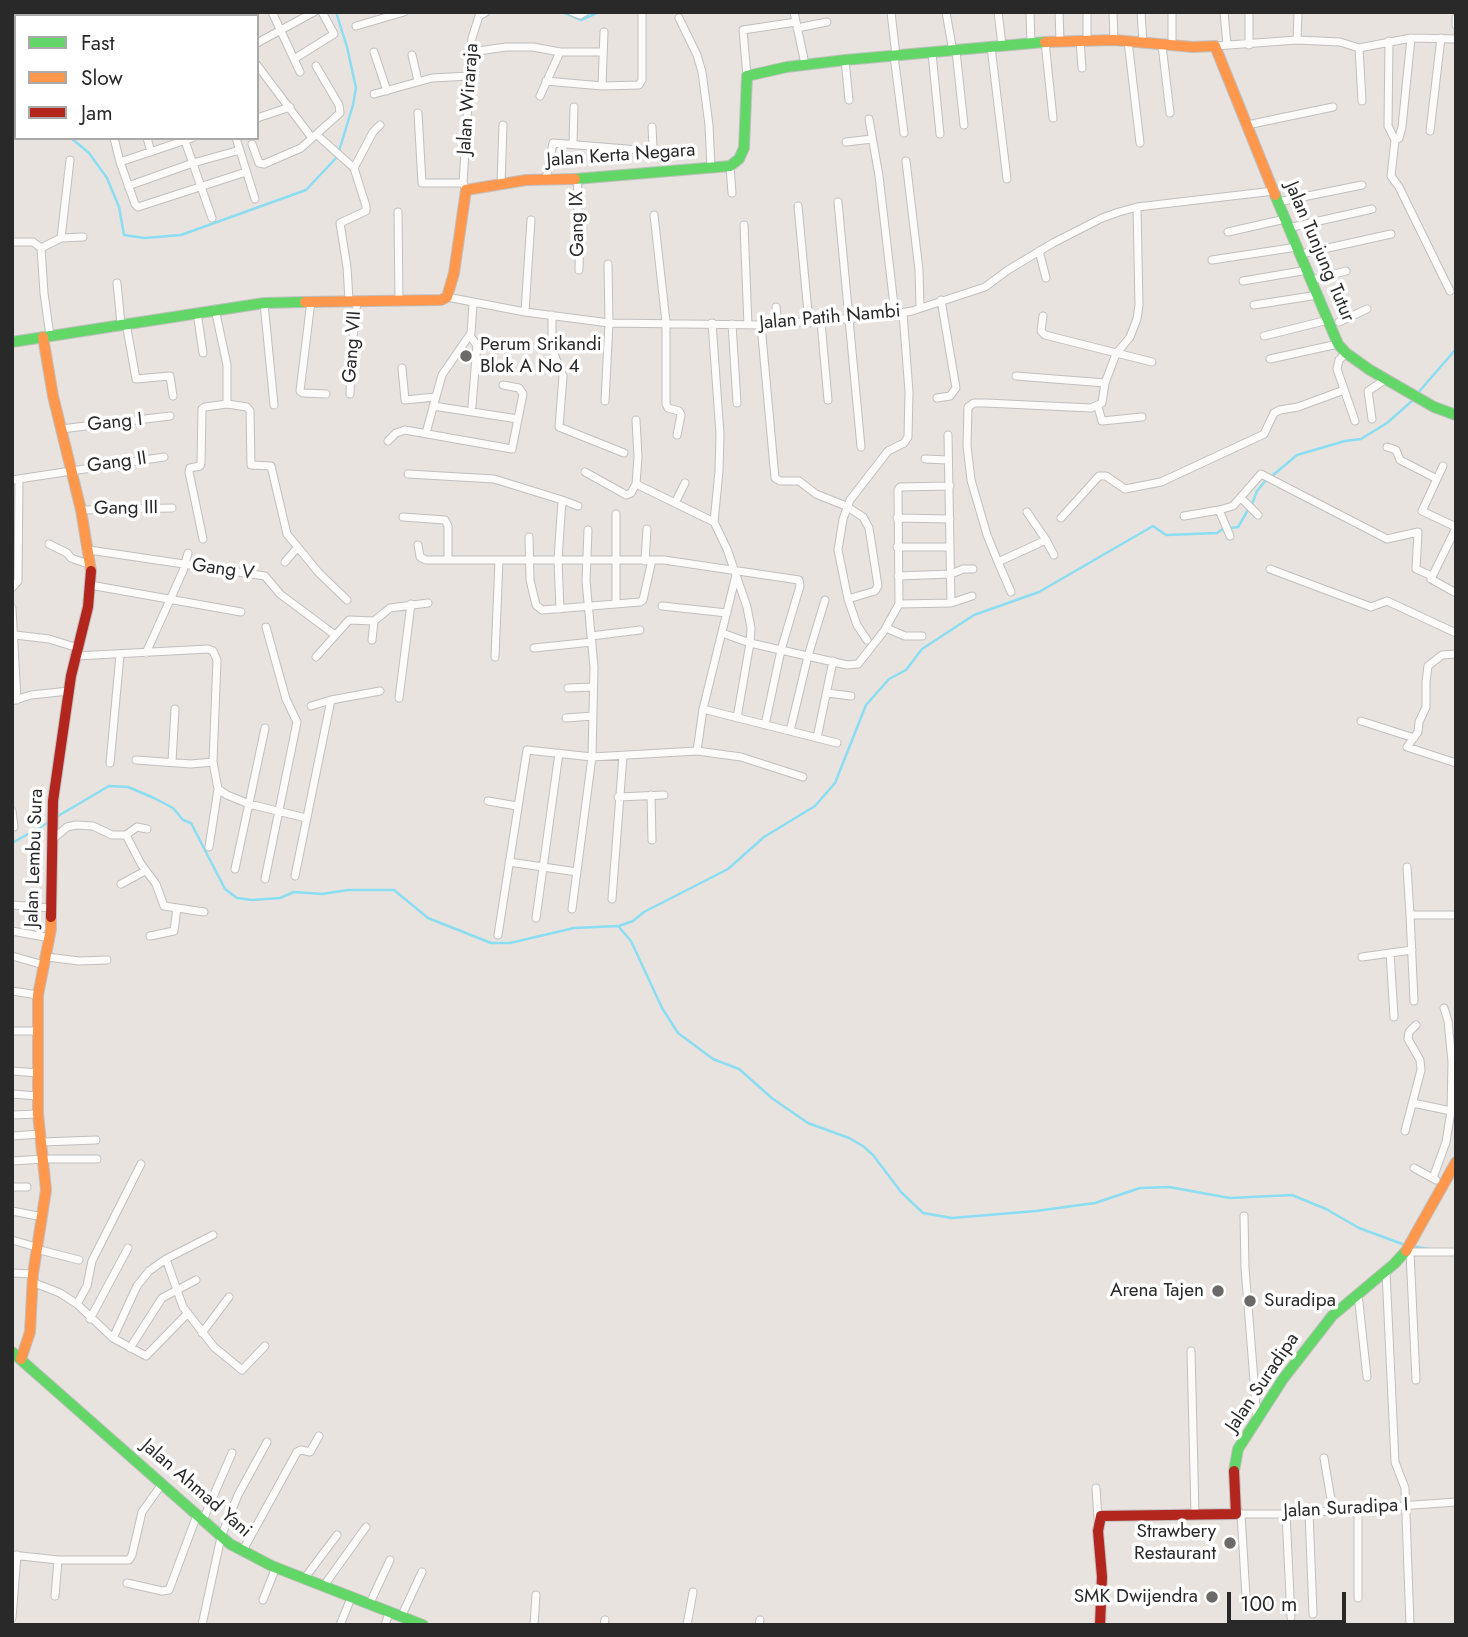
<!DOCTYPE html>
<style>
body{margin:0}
#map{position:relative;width:1468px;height:1637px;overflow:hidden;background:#e8e3de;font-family:Jost,sans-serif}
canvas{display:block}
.frame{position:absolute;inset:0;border:14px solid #292929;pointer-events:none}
.legend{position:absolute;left:14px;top:14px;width:245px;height:126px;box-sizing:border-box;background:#fff;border:2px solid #a9a9a9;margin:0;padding:9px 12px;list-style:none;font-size:21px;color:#292929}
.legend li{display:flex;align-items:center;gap:14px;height:35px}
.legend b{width:35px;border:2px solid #a9a9a9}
.scale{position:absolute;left:1227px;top:1592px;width:119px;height:32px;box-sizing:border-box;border:4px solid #292929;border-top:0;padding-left:9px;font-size:21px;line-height:24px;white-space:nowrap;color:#292929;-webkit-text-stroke:5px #fff;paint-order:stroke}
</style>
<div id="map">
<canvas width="1468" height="1637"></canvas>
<div class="frame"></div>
<ul class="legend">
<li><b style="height:9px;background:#63d668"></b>Fast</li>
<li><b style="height:9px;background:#ff974d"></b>Slow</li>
<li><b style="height:9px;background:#b3261e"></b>Jam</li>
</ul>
<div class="scale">100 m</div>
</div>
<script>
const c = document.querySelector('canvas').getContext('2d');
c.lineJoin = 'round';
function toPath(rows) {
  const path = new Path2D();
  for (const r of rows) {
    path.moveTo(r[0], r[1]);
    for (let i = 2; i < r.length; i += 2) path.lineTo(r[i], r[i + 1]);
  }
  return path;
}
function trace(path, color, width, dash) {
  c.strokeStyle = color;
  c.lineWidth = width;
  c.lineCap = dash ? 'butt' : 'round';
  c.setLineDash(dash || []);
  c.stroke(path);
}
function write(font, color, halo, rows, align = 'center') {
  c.font = font + ' Jost,sans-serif';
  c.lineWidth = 7;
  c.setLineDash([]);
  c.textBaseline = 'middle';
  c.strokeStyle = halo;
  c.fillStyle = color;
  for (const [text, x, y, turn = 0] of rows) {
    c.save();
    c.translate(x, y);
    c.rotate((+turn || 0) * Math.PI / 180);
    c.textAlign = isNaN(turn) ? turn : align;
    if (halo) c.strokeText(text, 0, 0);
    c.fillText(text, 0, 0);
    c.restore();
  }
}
trace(toPath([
 [336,12,347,47,356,88,353,105,339,151],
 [563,12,581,20,599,12],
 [12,119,16,119],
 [71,138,89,153,107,178,119,207,124,235,145,238,181,235,306,190,337,157],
 [1417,394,1456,349],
 [1272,476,1297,455,1345,441,1361,439,1387,423,1413,400],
 [1252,504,1257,491,1266,480],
 [58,816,109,786,128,787,154,798,173,808,183,820,191,823,225,889,237,898,252,900,280,898,294,892,322,894,348,890,394,890,428,918,491,943,510,943,574,928,618,926,631,941,662,1008,678,1033,713,1059,739,1069,773,1099,808,1123,849,1138,863,1146,873,1155,901,1192,923,1213,952,1218,1036,1211,1095,1203,1140,1188,1169,1187,1230,1198,1292,1195,1326,1209,1359,1228,1405,1245],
 [12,843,49,822],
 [619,926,633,921,644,912,728,869,764,837,815,806,835,783,866,705,889,679,906,670,922,649,974,615,1039,592,1153,526,1166,535,1217,533,1223,529,1238,527,1248,510],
 [1411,1246,1429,1249]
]), '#8addf2', 2.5);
const street = toPath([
 [221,12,223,16],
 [272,12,300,72],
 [572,12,580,15,585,12],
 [794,12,805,64],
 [891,12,896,56],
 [946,12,953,52],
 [998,12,1002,45],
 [1030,12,1031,43],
 [1059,12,1060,41],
 [1087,12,1087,41],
 [1113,12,1114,40],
 [1141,12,1143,43],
 [1172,12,1172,45],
 [1224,12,1227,45],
 [679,18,697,55,702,72,709,125,711,168],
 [1456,18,1456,25],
 [356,26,404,12],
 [797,28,827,22],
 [1411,38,1402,127,1399,138,1395,140,1391,176,1399,187,1450,291],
 [1080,40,1082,68],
 [1297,40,1340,42,1359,48,1362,101],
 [1128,41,1140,143],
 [1389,41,1388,126,1395,140],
 [1045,42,1053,118],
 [257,43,314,12],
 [1162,45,1170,113],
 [1249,45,1249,12],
 [1215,46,1297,40,1298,12],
 [991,47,1007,179],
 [1359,48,1411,38,1456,39],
 [956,51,964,125],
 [374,52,387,91],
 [471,52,506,47,533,47,560,52,603,52],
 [932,53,940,134],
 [412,55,418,81],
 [894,56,904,133],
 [294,59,334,34,322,12],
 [845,60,849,100],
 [257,65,312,138],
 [747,76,743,30,796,22],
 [546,81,602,86,639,85,642,80,642,12],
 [602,86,604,32],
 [374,94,432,78,469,76],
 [540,96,560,52],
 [418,113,422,183,463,183],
 [257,118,290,107],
 [869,119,879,176,895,314],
 [1247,125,1333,107],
 [1430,131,1441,38],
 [317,135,354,168,366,206,366,211,340,223,347,267,349,300],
 [114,138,120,162,192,138],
 [147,138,151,152],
 [236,138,255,199],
 [185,141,212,218],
 [846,142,872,139],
 [573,143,574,107],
 [252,144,259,163,264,164,301,148,340,113,339,105,316,66],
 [906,161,919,270,920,308],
 [120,162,135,204,138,207,246,172],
 [730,166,732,193],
 [354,168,373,132,380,125],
 [578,178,577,206,580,216,579,270],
 [546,179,553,143,651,151,653,147,652,127],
 [501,184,503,125],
 [128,186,193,163,240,150],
 [466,190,463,183,472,38,479,16,486,12],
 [838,202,861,447],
 [1278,202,1362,185],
 [798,206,809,323],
 [398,212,399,301],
 [654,215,666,322,666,404,668,408,679,411,681,415,677,435],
 [744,225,748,325],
 [1288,228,1372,209],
 [1228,232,1285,219],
 [61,238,83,237],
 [12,242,33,242,41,248],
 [41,248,61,238,70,160],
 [41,248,44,293,50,336],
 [1039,251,1046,278],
 [1301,254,1391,234],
 [1212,260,1297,247],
 [1312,280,1346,271],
 [1243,281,1308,270],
 [117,283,121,324],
 [447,297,525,312,609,323,761,325,884,316,912,311,985,287,1008,270,1053,243,1102,218,1119,212,1137,207,1274,191],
 [311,301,300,391,303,393,326,394],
 [264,303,274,405],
 [1254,305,1318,295],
 [776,307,778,324],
 [215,309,227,365,227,404],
 [197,312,203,353],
 [525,312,531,220],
 [552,315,552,349,563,376,559,427,624,453],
 [1043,316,1041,331,1045,335,1152,362],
 [821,322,828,400],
 [1339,322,1367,309],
 [126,323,136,379,170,376,173,396],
 [732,324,737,403],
 [761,325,775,478,780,481,799,481,816,494,846,506,863,517,869,528,878,586,875,591,848,599],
 [470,336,477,345,472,406],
 [1264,336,1328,320],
 [1346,353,1339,360,1337,369,1355,421],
 [1270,359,1338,344],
 [402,368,405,400,435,397],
 [1016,376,1105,383],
 [350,394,352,346,357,301],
 [937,398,950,396,956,388,941,300],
 [605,401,609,323,608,264],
 [433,406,518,419],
 [1098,407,1102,421,1142,417],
 [1372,419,1368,391,1386,379],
 [61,429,170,416],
 [426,433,442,375,471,333,473,303],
 [948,435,951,603],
 [388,441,396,433,405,430,512,449,523,394,519,388,503,385],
 [1387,447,1396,450,1400,460,1437,479],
 [925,459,948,460],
 [1443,466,1422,511,1456,527],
 [585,472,621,492,626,495,631,493,636,484,638,457,636,420],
 [408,474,494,479,562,500,558,560,560,609],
 [12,480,164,457],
 [636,484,714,522],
 [1241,498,1258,515],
 [562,500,578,506],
 [675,503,685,483],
 [81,510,172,508],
 [1219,510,1233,506,1261,474,1387,539,1418,532,1416,569,1432,576],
 [1027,512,1046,540],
 [1184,516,1219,510,1230,536],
 [403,517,445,520,448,526,448,560],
 [897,518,950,519],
 [1061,518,1099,476,1106,476,1125,489,1161,482,1260,436,1264,434,1274,413,1280,410,1298,407,1344,390],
 [1456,528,1431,579,1456,593],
 [529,537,530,580,536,605,542,610,640,602,643,600,652,560],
 [203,539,189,472,190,468,200,466,201,463,202,409,205,407,227,404,247,407,250,411,251,465,271,466,287,534,319,573,347,600],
 [49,544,67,553,71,558,91,565],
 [418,545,420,557,426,560,664,560,799,580,800,586,781,650,765,725],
 [897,547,950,547],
 [89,550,265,576,280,594,335,635],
 [1054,555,1046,540,998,562,987,535,971,480,967,446,968,407,974,403,986,403,1091,408,1102,403,1105,383,1116,354,1130,337,1137,319,1139,305,1137,207],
 [645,561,647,529],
 [285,562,297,548],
 [998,562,1011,592],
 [1270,569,1371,607,1387,601,1456,633],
 [736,575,747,607,751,628,750,643,737,718],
 [898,576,951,574,963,569,973,569],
 [90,585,241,612],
 [12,588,18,581,19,479],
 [616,604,616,514],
 [899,604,951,603,972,596],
 [662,606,727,613],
 [12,608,17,700],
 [886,628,905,636,922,636],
 [722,633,750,643,847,665,858,664,884,631,899,604,898,490,900,487,950,486],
 [15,635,49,639,78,648],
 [591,636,640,630],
 [372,640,374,621],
 [867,640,857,625,848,599,838,550,843,519,850,500,888,451,904,443,908,437,909,392,903,313],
 [534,648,592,642],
 [146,653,183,571,188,553],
 [1456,654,1442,655,1428,666,1426,682,1426,707,1419,722,1418,732,1407,747,1456,763],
 [76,656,208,649,213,651,217,660,213,762,218,789,227,795,249,804,306,818],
 [316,657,349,620,374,621,390,608,428,603],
 [495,657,499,560],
 [568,688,593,687],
 [827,693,851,696],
 [399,698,411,604],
 [12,701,31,695,69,691],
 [311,706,331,700],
 [703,709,837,743],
 [566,718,593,716],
 [1361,721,1414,738],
 [790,731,808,656,825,600],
 [817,738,833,661],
 [697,751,703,709,736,575,727,549,714,522,719,471,720,434,712,323],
 [136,760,191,764,213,762],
 [172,762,175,709],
 [110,763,120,655],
 [651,795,652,840],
 [618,797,664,795],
 [488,801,517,806],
 [12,811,14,827],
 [126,835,137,827,147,829],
 [53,839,67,827,76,825,93,826,112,835,126,835,141,864,156,884,164,906,204,912],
 [209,847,218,789],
 [509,862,577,872],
 [1407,867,1410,915],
 [235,869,265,728],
 [295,876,331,700,380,691],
 [265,879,297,722,286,699,266,627],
 [121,884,145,871],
 [612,899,623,756],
 [12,905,52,908],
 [572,909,592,757,594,667,586,581,588,530],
 [536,918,559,753],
 [12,931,50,938],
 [498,935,527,750,592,757,697,751,741,757,803,777],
 [150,936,174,931,177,908],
 [1390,953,1394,1017],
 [12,956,44,965],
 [47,957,79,961,107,960],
 [1362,957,1412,950],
 [12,991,38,995],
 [1414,1001,1410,915,1456,915],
 [12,1031,38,1031],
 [12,1071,38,1073],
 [12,1094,38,1096],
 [1413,1103,1451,1111],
 [12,1115,38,1114],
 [1405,1131,1421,1070,1420,1060,1408,1039,1409,1032,1416,1025],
 [12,1136,40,1134],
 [42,1142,96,1140],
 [12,1161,44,1159,97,1159],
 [1414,1168,1436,1180],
 [1433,1178,1446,1142,1451,1111,1452,1062,1448,1021,1444,1008],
 [12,1187,27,1187],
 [12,1211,43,1217],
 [1244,1216,1245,1268,1257,1418],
 [213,1235,166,1259,183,1307,214,1347,242,1370,265,1346],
 [12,1240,36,1247],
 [36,1249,79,1260],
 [1386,1272,1395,1462,1405,1488,1410,1625],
 [12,1273,33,1274],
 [32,1282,60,1293,77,1304,113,1338,146,1356,188,1313],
 [1358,1294,1367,1377],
 [77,1304,87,1286,92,1261,141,1164],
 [90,1319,128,1248],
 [202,1333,229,1297],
 [113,1338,137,1286,149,1271,163,1261],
 [130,1348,162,1298,196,1280],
 [1191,1351,1195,1514],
 [1416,1380,1410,1252,1456,1252],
 [1324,1458,1333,1511],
 [1096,1488,1098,1519],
 [1358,1509,1358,1598],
 [1309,1512,1313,1614],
 [1236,1514,1286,1514,1456,1502],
 [1241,1514,1246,1597],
 [1286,1514,1291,1617],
 [203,1520,232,1453],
 [242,1552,297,1452,301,1450,310,1452,319,1436],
 [12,1555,58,1560,129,1560,132,1555,142,1512,162,1484],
 [304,1579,337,1535],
 [127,1583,162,1591,169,1590,197,1515],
 [323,1587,366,1527],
 [55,1596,58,1560],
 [263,1600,276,1567],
 [369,1605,390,1560],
 [401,1617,422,1572],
 [12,1618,17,1555],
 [202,1625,221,1537,238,1495,267,1442],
 [340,1625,351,1598],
 [385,1625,389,1613],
 [534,1625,536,1595],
 [604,1625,605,1620],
 [687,1625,693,1592],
 [759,1625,760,1620]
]);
const fast = toPath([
 [575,179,730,166,739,159,744,148,747,76,787,67,845,60,1045,42],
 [1275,195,1338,344,1346,353,1370,370,1434,407,1456,415],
 [12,342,264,303,305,302],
 [12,1352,230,1544,272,1566,423,1625],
 [1234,1471,1238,1449,1283,1379,1332,1316,1394,1264,1406,1251]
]);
const slow = toPath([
 [1045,42,1114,40,1193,47,1215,46,1275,195],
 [305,302,441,300,447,297,454,273,466,190,526,180,575,179],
 [43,337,53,396,81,510,91,571],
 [1406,1251,1456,1162],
 [21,1359,30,1332,33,1274,46,1190,38,1114,38,995,51,929,51,917]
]);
const jam = toPath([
 [51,917,53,801,71,676,88,607,91,571],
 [1100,1625,1102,1577,1098,1531,1101,1516,1236,1514,1234,1471]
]);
trace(street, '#c1bfc0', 9);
trace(fast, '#c1bfc0', 12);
trace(slow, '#c1bfc0', 12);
trace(jam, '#c1bfc0', 12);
trace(street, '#fcfbfa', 7);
trace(fast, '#63d668', 10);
trace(slow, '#ff974d', 10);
trace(jam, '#b3261e', 10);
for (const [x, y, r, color] of [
 [466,356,7,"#6c6a68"],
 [1218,1291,7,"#6c6a68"],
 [1250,1301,7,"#6c6a68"],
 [1230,1543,7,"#6c6a68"],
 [1212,1597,7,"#6c6a68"]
]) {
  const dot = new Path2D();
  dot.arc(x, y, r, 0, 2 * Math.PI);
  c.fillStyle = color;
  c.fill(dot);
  trace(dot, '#fff', 2.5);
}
write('19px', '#292929', '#fff', [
 ["Jalan Wiraraja",469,99,-86],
 ["Jalan Kerta Negara",621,156,-4],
 ["Gang IX",578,224,-91],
 ["Jalan Tunjung Tutur",1319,252,67],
 ["Jalan Patih Nambi",830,318,-5],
 ["Gang VII",353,347,-86],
 ["Gang I",115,423,-6],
 ["Gang II",117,463,-8],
 ["Gang III",126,509,-1],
 ["Gang V",223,570,8],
 ["Jalan Lembu Sura",35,858,-88],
 ["Jalan Suradipa",1263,1383,-56],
 ["Jalan Ahmad Yani",196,1489,41],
 ["Jalan Suradipa I",1346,1509,-3]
]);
write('19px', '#292929', '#fff', [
 ["Perum Srikandi",480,345,"left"],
 ["Blok A No 4",480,367,"left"],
 ["Arena Tajen",1204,1291],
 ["Suradipa",1264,1301,"left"],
 ["Strawbery",1216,1532],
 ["Restaurant",1216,1554],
 ["SMK Dwijendra",1198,1597]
], 'right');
</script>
